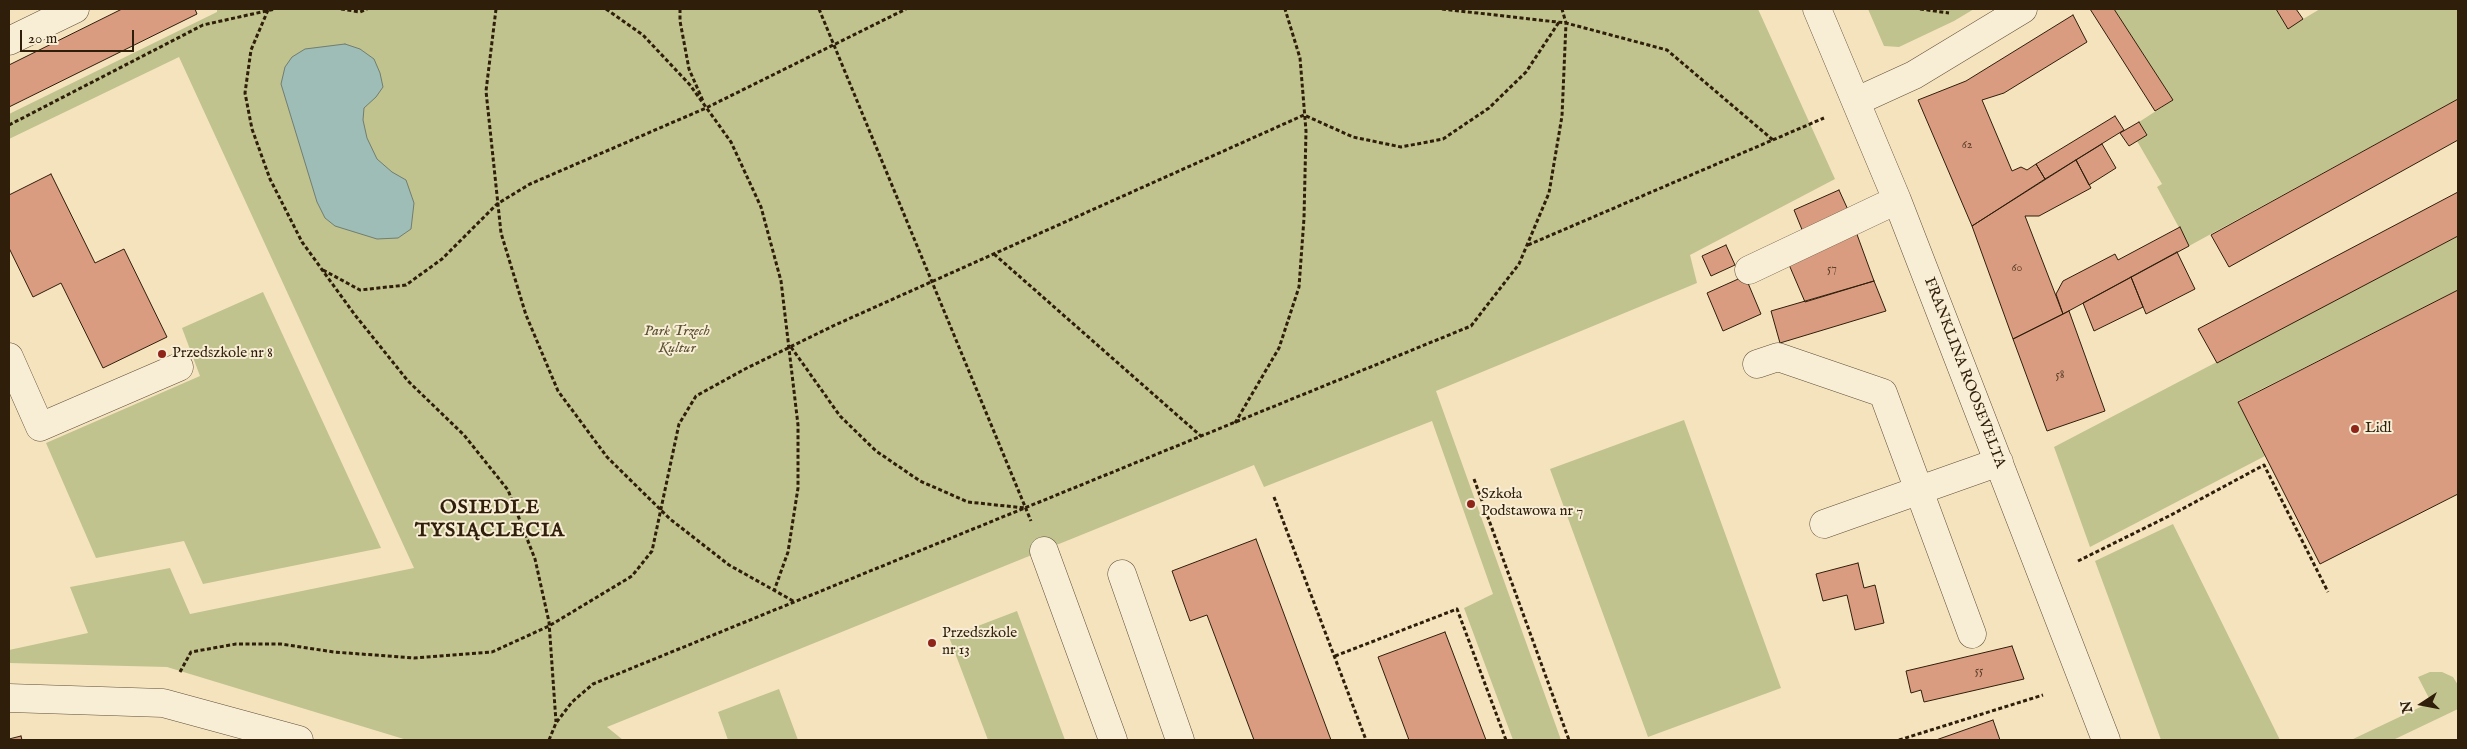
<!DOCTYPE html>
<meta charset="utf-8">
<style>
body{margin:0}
#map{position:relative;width:2467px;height:749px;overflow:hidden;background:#f5e3be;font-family:"IM FELL English",serif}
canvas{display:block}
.frame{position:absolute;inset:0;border:10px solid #2f1e0a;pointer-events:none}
.north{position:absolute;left:2397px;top:679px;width:50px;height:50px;-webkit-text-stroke:4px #f8edd5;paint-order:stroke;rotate:259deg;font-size:14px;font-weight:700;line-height:20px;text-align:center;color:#2f1e0a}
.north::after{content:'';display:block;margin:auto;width:18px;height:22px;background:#2f1e0a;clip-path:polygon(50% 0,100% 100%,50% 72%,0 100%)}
.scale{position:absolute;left:20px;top:30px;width:114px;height:22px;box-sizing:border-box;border:2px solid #2f1e0a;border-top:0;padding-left:6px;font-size:15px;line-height:18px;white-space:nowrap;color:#2f1e0a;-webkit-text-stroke:4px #f8edd5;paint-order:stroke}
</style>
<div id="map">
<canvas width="2467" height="749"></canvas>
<div class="frame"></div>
<div class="north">N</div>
<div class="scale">20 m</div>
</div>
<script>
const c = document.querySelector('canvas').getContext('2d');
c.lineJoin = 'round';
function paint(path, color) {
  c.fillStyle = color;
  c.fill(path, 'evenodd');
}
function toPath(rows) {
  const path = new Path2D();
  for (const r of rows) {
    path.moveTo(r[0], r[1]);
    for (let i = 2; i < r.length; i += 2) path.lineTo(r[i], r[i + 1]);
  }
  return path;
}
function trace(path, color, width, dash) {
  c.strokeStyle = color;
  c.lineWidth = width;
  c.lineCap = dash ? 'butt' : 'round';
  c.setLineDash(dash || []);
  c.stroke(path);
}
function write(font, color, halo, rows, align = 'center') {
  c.font = font + ' "IM FELL English",serif';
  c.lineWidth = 4;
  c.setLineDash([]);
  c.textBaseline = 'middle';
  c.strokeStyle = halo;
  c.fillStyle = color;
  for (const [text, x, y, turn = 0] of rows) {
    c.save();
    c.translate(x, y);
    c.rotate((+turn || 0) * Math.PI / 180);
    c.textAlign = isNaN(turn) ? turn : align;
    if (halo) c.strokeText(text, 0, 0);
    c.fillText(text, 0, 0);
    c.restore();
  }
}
paint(toPath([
 [217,9,1758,9,1835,179,1690,255,1697,283,1436,391,1561,740,1513,740,1464,608,1493,594,1432,421,1264,487,1254,465,607,727,623,740,407,740,167,667,9,663,9,650,88,633,70,587,170,568,190,614,414,568,179,57,9,139,9,114,217,12],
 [1868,9,1974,9,1954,21,1899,47,1884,46],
 [2114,9,2276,9,2288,28,2320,9,2458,9,2458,99,2189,246,2157,187,2162,184,2137,141,2147,134,2139,122,2173,100],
 [2458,236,2458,290,2238,401,2265,456,2090,547,2054,447],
 [263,292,381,548,203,584,184,541,96,558,46,443,200,376,182,328],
 [1684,420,1781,688,1648,737,1550,469],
 [2173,524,2280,740,2161,740,2095,561],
 [1017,611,1065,740,988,740,949,637],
 [2430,672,2442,672,2453,677,2458,685,2458,709,2393,740,2351,740,2431,702,2418,677],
 [779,689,798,740,728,740,718,712]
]), '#c0c38e');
const water = toPath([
 [345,44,360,49,374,59,380,73,383,87,376,97,364,108,363,120,367,138,377,159,392,172,406,180,414,203,411,229,398,238,377,239,335,226,325,218,317,202,281,84,285,67,292,57,305,49,345,44]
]);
paint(water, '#9dbdb6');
trace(water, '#717d71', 1);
const building = toPath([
 [122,9,195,9,197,14,9,107,9,65,122,9],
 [2090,9,2114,9,2173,100,2155,111,2090,9],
 [2276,9,2296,9,2303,19,2288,29,2276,9],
 [2073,15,2087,42,2004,93,1982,100,2012,171,2021,167,2027,170,2036,164,2045,179,1972,226,1918,100,1966,81,2073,15],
 [2458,99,2458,140,2229,267,2211,235,2458,99],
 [2115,116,2124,130,2045,179,2036,164,2115,116],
 [2139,122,2147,135,2129,146,2120,133,2139,122],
 [2102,144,2116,168,2089,185,2076,160,2102,144],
 [2076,160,2091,188,2039,216,2025,216,2063,314,2013,339,1972,226,2076,160],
 [51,174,95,263,124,249,167,337,103,368,61,283,33,297,9,248,9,195,51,174],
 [1839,190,1849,212,1803,232,1794,210,1839,190],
 [2458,192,2458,236,2217,363,2198,329,2458,192],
 [2180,227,2189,246,2063,314,2056,294,2063,281,2115,254,2118,260,2180,227],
 [1855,229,1874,281,1805,302,1787,260,1855,229],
 [1726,245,1735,265,1711,276,1702,256,1726,245],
 [2177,252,2195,289,2146,314,2131,277,2177,252],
 [1745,276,1761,314,1723,331,1707,293,1745,276],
 [2131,277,2143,307,2094,331,2083,303,2131,277],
 [1874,281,1886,311,1780,343,1771,311,1874,281],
 [2458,290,2458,494,2320,564,2238,402,2458,290],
 [2069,311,2105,411,2047,431,2013,339,2069,311],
 [1256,539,1331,740,1254,740,1207,615,1190,621,1172,571,1256,539],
 [1858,563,1864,588,1875,585,1884,623,1855,630,1847,595,1823,601,1816,574,1858,563],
 [1445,632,1486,740,1409,740,1378,657,1445,632],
 [2012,646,2024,679,1924,702,1921,690,1911,693,1906,671,2012,646],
 [1993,720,2000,740,1936,740,1993,720],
 [21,736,22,740,9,740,9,739,21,736]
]);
paint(building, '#da9c80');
trace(building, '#2f1e0a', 1);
const minor = toPath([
 [1817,9,1897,200,2106,740],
 [9,41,75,9],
 [1857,101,1914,75,2023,9],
 [1749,270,1897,200],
 [9,357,40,427,179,367],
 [1757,364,1778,357,1883,393,1972,634],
 [1824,524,1999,462],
 [1044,551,1113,740],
 [1122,574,1180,740],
 [9,698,163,703,299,740]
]);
trace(minor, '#604f37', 29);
trace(toPath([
 [341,9,360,12,367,9],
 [496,9,486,91,501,233,526,315,558,391,607,457,670,519,729,565,795,602],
 [606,9,643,35,690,85,731,142,761,207,781,281,798,425,798,488,788,552,774,591],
 [680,9,680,21,689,69,703,101],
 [819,9,1031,521],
 [1442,9,1566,23,1667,50,1773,140],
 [1920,9,1949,13],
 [268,10,251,50,245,93,252,129,270,179,302,242,355,315,408,381,464,435,508,490,535,559,549,622,556,722],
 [9,125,203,25,275,9],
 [1528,245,1824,118],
 [994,254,1202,437],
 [323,270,360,290,406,285,442,259,497,204,530,184,706,108,906,9],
 [791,347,840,416,876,451,920,481,968,502,1025,508],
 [1235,423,1279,348,1299,287,1304,218,1306,131,1300,58,1285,9],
 [1474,479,1569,740],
 [1274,497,1366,740],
 [2078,561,2171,515,2264,465,2328,592],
 [1335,656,1457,609,1506,740],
 [180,672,191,652,236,644,281,644,334,652,414,658,492,652,549,626,632,576,652,551,679,424,696,396,745,369,835,325,1304,115,1353,137,1401,147,1443,139,1489,108,1526,72,1559,22],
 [549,740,556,723,572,702,593,684,1471,326,1519,264,1549,193,1562,116,1566,23,1562,9],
 [1899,740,2043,695]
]), '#2f1e0a', 3, [4, 2.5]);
trace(minor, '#f8edd5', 28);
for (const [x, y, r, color] of [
 [162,354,5,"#8f2418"],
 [2355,429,5,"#8f2418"],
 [1471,504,5,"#8f2418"],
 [932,643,5,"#8f2418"]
]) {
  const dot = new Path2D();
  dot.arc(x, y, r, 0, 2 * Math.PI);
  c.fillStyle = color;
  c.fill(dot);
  trace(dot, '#f8edd5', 2);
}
write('12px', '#5a3e28', null, [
 ["62",1967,146],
 ["60",2017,269],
 ["57",1832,270],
 ["58",2060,376],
 ["55",1979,672]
]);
write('italic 15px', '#5a5032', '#f8edd5', [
 ["Park Trzech",677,332],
 ["Kultur",677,349]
]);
write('15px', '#2f1e0a', '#f8edd5', [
 ["Przedszkole nr 8",172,354],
 ["Lidl",2365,429],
 ["Szkoła",1481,495],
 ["Podstawowa nr 7",1481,512],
 ["Przedszkole",942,634],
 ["nr 13",942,651]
], 'left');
write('15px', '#2f1e0a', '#f8edd5', [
 ["FRANKLINA ROOSEVELTA",1964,373,69]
]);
c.letterSpacing = '1px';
write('bold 20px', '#2f1e0a', '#f8edd5', [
 ["OSIEDLE",490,509],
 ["TYSIĄCLECIA",490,532]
]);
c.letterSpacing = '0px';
</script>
